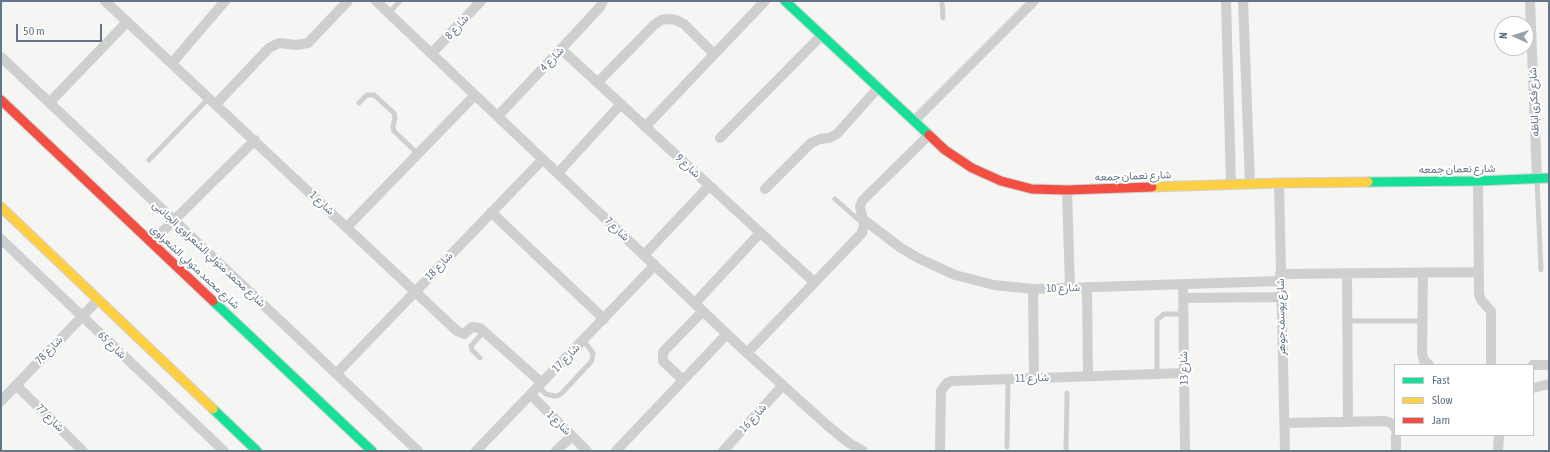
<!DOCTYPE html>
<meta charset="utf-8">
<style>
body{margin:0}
#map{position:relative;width:1550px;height:452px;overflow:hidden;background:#f5f5f3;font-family:"Asap Condensed",sans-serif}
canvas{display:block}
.frame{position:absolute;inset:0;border:2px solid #637586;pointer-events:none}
.legend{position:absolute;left:1394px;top:364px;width:140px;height:72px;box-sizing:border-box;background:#fff;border:1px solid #c1c8cf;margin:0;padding:5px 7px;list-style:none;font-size:12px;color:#637586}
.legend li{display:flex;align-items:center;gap:8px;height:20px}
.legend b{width:20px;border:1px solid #c1c8cf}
.north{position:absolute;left:1494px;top:16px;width:40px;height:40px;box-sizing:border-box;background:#fff;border:1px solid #c1c8cf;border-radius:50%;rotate:273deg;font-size:11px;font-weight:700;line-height:16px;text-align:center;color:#637586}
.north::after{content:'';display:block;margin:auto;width:14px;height:18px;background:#96a2ac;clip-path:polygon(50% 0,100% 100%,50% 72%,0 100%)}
.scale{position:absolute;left:16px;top:24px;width:86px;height:18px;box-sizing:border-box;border:2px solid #637586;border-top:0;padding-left:5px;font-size:12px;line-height:14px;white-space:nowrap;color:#637586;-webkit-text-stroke:3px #fff;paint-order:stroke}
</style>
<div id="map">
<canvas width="1550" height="452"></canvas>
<div class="frame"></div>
<ul class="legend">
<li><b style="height:5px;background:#16e098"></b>Fast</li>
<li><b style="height:5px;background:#ffcf43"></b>Slow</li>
<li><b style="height:5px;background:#f24e42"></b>Jam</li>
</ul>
<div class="north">N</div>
<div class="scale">50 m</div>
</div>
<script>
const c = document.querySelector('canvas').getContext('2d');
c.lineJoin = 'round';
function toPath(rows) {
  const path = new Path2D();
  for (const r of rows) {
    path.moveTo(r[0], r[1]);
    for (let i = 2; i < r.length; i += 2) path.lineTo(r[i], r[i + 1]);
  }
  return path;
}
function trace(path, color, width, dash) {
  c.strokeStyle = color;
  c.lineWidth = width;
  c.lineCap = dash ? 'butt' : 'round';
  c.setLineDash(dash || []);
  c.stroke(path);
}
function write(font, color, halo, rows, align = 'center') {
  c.font = font + ' "Asap Condensed",Vazirmatn,sans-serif';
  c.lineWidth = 4;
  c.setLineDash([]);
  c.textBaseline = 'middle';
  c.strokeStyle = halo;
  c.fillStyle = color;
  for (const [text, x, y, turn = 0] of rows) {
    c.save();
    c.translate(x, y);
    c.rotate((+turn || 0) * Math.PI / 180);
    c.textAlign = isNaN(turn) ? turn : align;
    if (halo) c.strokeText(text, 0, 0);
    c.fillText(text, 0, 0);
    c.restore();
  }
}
const fast = toPath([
 [785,1,929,135],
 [1368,182,1478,181,1549,178],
 [213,301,372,451],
 [213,409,257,451]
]);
const slow = toPath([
 [1152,187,1279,183,1368,182],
 [1,207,213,409]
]);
const jam = toPath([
 [1,100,213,301],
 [929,135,945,150,972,168,1001,181,1032,189,1067,190,1152,187]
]);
trace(fast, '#d0d2d3', 11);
trace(slow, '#d0d2d3', 11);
trace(jam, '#d0d2d3', 11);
trace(toPath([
 [942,1,943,18],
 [389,13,400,1],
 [359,103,367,95,374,95,394,113,395,118,393,126,394,131,418,154],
 [149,160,209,98],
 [1537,180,1541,270],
 [835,199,861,222],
 [1347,321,1422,321],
 [480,358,472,350,471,346,484,331],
 [1157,374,1157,320,1164,314,1183,314],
 [538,387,546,394,554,396,557,396,561,394,590,363,592,360,593,353,583,340],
 [1007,447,1008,379],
 [1066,451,1067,393]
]), '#ced0d0', 5);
trace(toPath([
 [105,1,457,331,464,334,472,327,480,328,542,383],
 [376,1,747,353,828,426,849,443,863,451],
 [1226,1,1231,184],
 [1243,1,1250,184],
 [1530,1,1537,178],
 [561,49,814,282],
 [432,53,481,1],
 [1,57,418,451],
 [172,63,225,1],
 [598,82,654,25,661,20,669,19,676,20,684,24,714,54],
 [50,102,127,22],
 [216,104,269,48,279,43,296,45,308,43,348,1],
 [498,116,561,49,600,7,603,1],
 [914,121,1034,1],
 [645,127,765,1],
 [720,138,822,35],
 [558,173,621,104],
 [1478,181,1479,294,1481,300,1491,311,1491,365],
 [1279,183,1285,451],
 [765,189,811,143,820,139,829,138,837,134,878,88],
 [1067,190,1070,288],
 [491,212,604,319],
 [864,220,901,248,918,258,955,275,994,285,1033,289,1280,281],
 [347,227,475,95],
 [1,239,224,451],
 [151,243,255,140],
 [644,255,709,186],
 [1347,273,1348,422],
 [1423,273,1422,353,1424,361,1429,365],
 [1280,274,1479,272],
 [1183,284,1185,451],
 [1087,287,1088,376],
 [1033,289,1034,378],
 [1183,298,1281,297],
 [695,303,760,233],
 [747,353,862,233,864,224,860,207,862,201,929,135],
 [1533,365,1549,365],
 [336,374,543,159],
 [683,380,663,361,663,352,703,311],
 [16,385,83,451],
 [1533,388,1549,384],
 [531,395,587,451],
 [1,401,98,300],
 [1284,423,1385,421,1391,423,1395,428],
 [1396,435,1396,451],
 [940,448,941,391,947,383,952,381,1184,373],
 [476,451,655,265],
 [556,451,572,436],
 [616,451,727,334],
 [723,451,783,385],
 [1498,451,1499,435]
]), '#ced0d0', 10);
trace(fast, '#16e098', 9);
trace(slow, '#ffcf43', 9);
trace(jam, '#f24e42', 9);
write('11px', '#637586', '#fff', [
 ["شارع 8",457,27,-47],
 ["شارع 4",552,59,-46],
 ["شارع فكرى اباظه",1534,102,-92],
 ["شارع 9",688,166,43],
 ["شارع نعمان جمعه",1457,169,-1],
 ["شارع نعمان جمعه",1133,176,-2],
 ["شارع 1",322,203,43],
 ["شارع 7",617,229,44],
 ["شارع محمد متولي الشعراوى الجانبى",209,254,43],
 ["شارع 18",439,266,-46],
 ["شارع محمد متولي الشعراوى",195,267,43],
 ["شارع 10",1063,288,-2],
 ["شارع يوسف جوهر",1281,317,-91],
 ["شارع 65",112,345,44],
 ["شارع 78",49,350,-46],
 ["شارع 17",566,358,-46],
 ["شارع 13",1184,368,-91],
 ["شارع 11",1032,378,-2],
 ["شارع 77",50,418,45],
 ["شارع 16",753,418,-48],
 ["شارع 1",559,423,45]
]);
</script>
